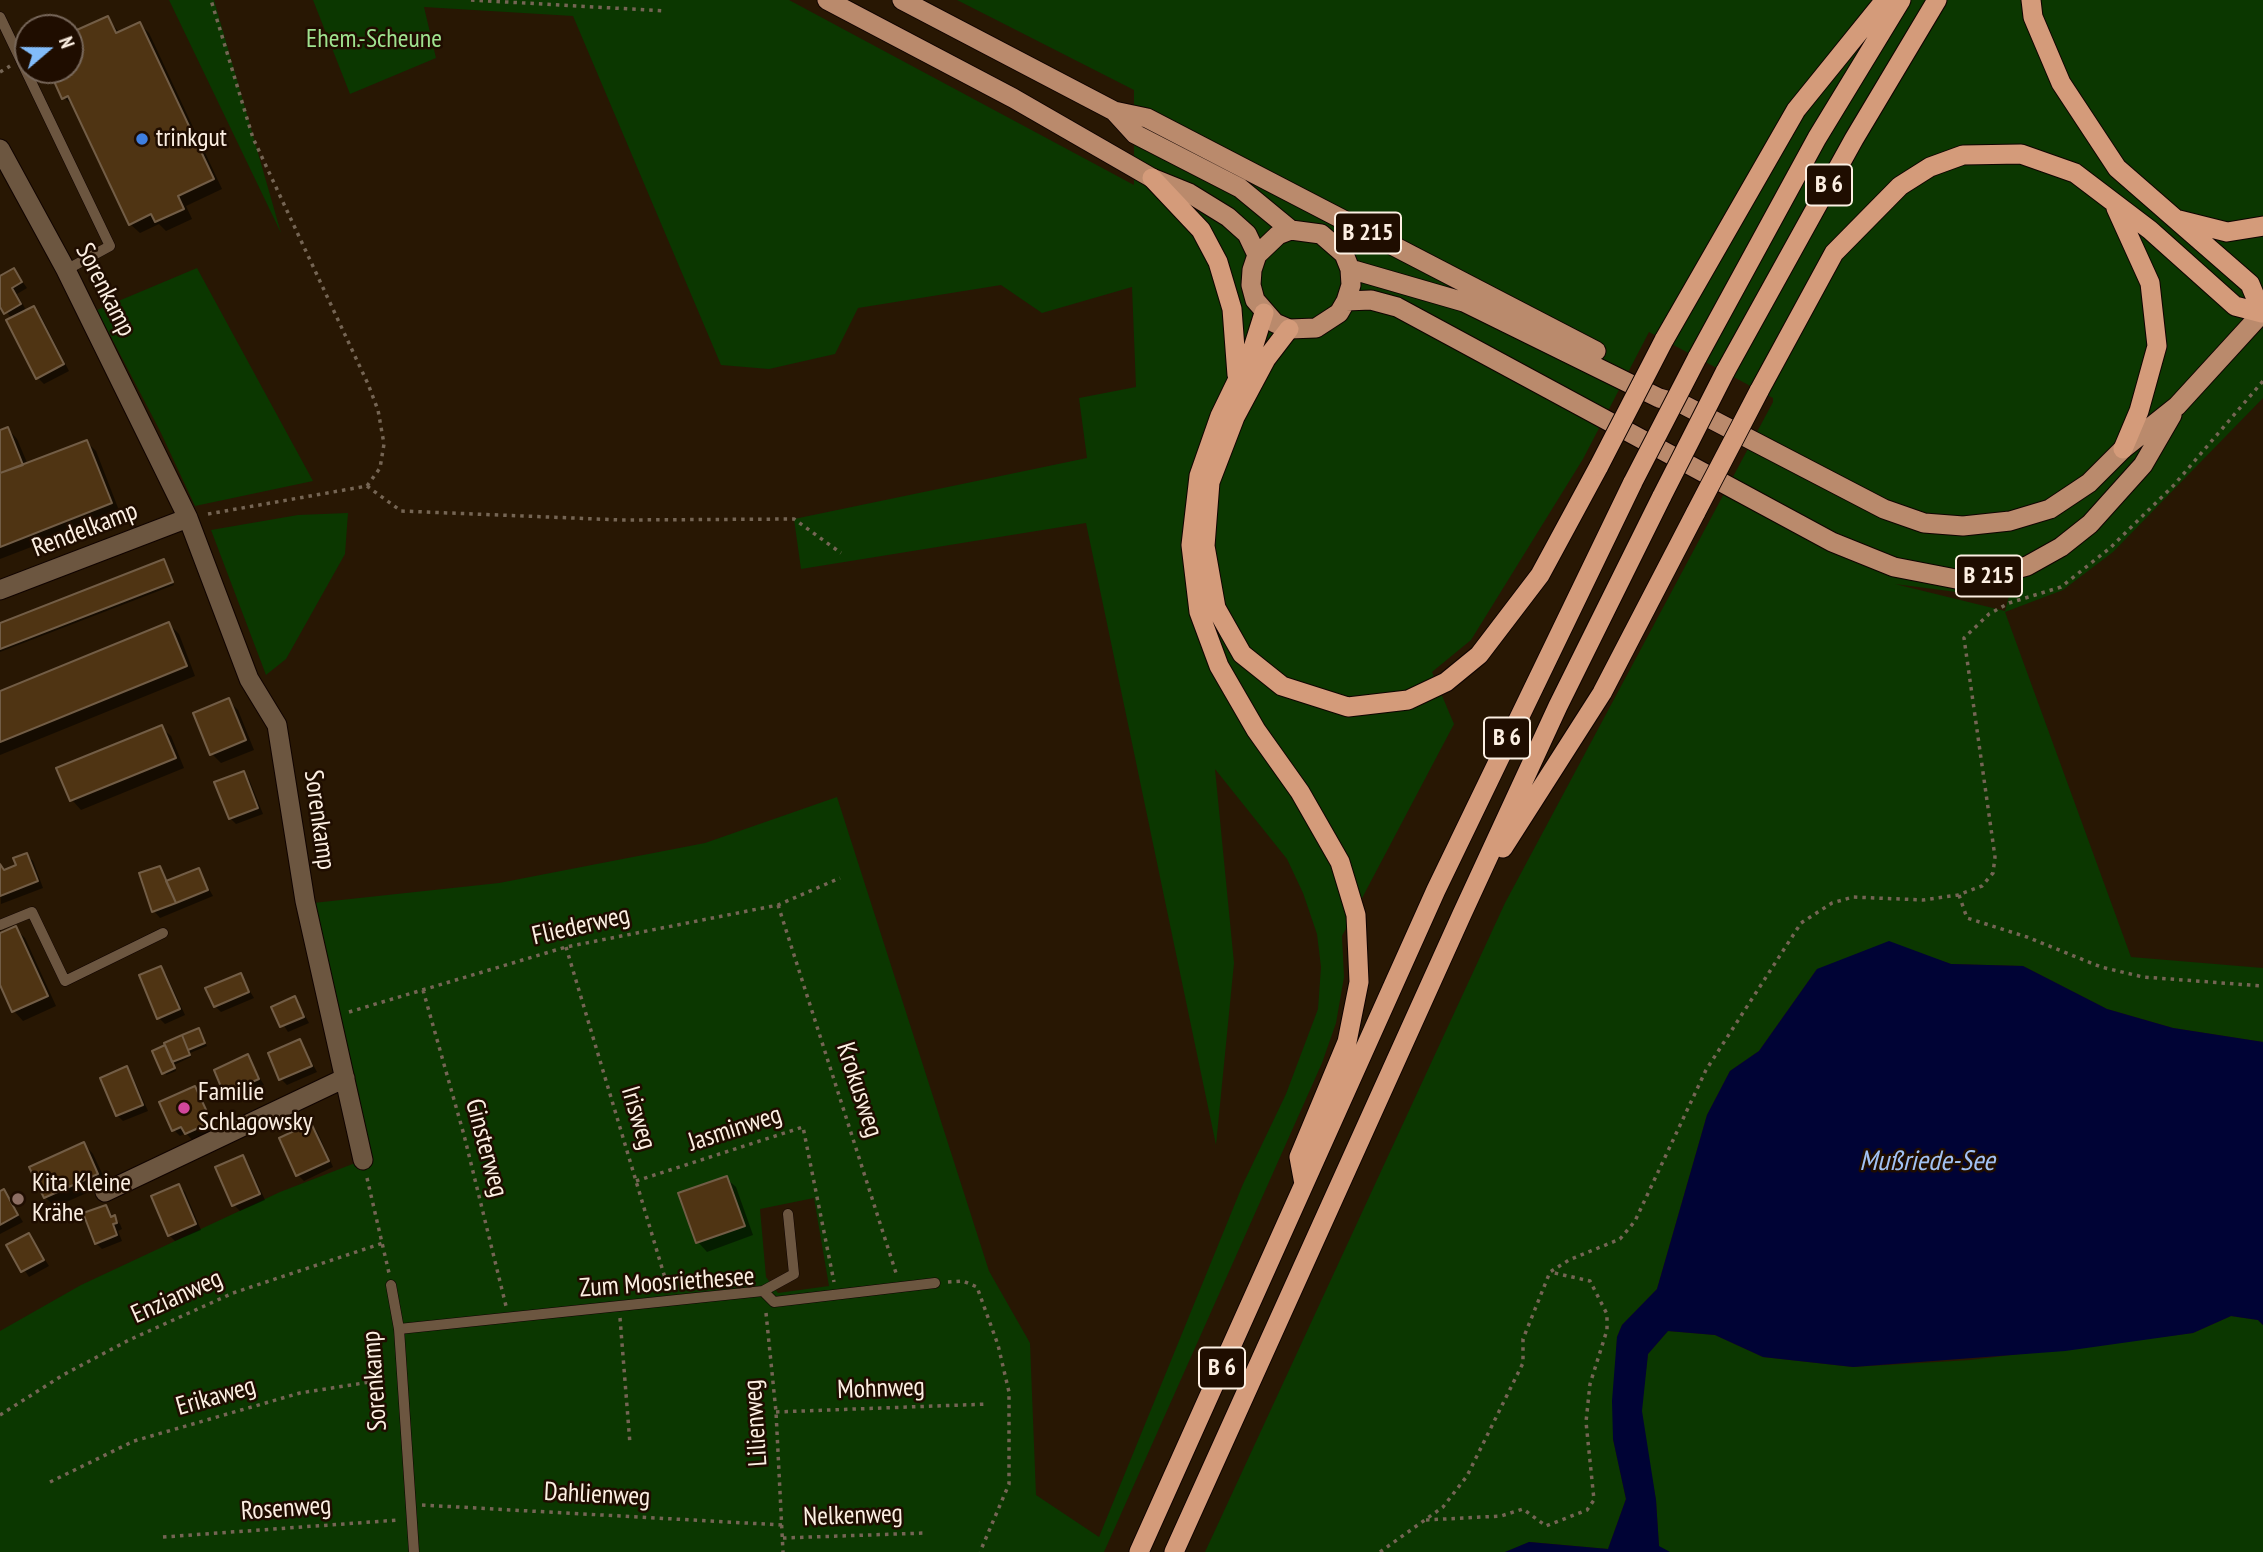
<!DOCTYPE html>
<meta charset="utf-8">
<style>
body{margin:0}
#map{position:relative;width:2263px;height:1552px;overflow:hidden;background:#281703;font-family:"PT Sans Narrow",sans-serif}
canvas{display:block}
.north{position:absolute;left:14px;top:14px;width:70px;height:70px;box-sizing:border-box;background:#1f0d00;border:2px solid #77675a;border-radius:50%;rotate:70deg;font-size:19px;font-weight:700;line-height:28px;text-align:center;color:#fcefe2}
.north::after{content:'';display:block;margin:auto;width:24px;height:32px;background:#82bcfa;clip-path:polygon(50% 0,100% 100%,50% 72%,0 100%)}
</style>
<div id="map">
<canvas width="2263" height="1552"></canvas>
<div class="north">N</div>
</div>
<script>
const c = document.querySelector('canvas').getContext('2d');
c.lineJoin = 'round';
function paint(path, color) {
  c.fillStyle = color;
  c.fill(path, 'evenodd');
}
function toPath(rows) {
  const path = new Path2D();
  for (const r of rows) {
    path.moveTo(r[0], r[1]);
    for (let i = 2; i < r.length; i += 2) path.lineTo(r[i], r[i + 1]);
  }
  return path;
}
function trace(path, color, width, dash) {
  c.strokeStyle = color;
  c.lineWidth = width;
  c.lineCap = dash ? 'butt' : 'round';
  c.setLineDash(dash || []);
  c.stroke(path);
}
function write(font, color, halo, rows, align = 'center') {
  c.font = font + ' "PT Sans Narrow",sans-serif';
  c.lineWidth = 5;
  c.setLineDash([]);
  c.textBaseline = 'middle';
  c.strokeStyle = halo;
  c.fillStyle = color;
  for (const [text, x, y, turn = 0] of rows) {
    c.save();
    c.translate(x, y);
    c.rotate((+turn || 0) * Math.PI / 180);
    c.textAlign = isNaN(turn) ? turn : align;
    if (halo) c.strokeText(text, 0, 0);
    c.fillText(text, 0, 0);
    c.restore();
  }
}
paint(toPath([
 [169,0,214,0,281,233],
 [313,0,789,0,1134,185,1134,90,957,0,2263,0,2263,398,2113,552,2063,590,2005,612,2131,957,2263,968,2263,1042,2173,1028,2107,1009,2023,966,1951,964,1930,957,1817,969,1759,1051,1730,1071,1707,1115,1657,1289,1622,1325,1617,1337,1613,1439,1626,1499,1608,1549,1530,1542,1505,1552,1205,1552,1505,903,1773,402,1773,398,1649,332,1583,459,1471,640,1432,672,1454,724,1342,936,1344,977,1336,1023,1322,1063,1104,1552,0,1552,0,1331,81,1285,280,1192,363,1160,313,903,499,883,705,843,837,797,989,1271,1030,1343,1036,1495,1099,1537,1243,1184,1286,1094,1318,1009,1321,967,1317,934,1303,893,1287,859,1215,769,1234,963,1216,1145,1086,523,801,569,794,519,1087,458,1079,398,1136,387,1132,287,1042,313,1001,285,858,308,835,354,769,369,721,365,573,16,424,7,436,58,350,94],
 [1895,584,1964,593,2005,587,2009,596,2005,611],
 [814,1198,829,1286,778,1293,766,1277,760,1209],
 [197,268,313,481,195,506,160,431,97,310],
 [348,513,345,554,286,659,266,675,211,530,298,515],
 [2231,1316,2258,1320,2263,1325,2263,1552,1670,1552,1659,1547,1656,1500,1640,1416,1648,1354,1668,1331,1715,1335,1763,1357,1853,1367,1970,1360,2193,1333]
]), '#0b3700');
paint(toPath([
 [1889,941,1951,964,2023,966,2107,1009,2173,1028,2263,1042,2263,1325,2258,1320,2231,1316,2193,1333,2065,1351,1853,1367,1763,1357,1715,1335,1668,1331,1648,1354,1642,1411,1656,1500,1659,1546,1670,1552,1505,1552,1529,1542,1608,1549,1626,1499,1613,1439,1612,1401,1617,1337,1622,1325,1657,1289,1707,1115,1730,1071,1759,1051,1817,969]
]), '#000335');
paint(toPath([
 [107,18,120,33,140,24,149,33,222,189,186,206,192,219,166,231,159,224,140,233,130,224,75,107,64,98,51,70,70,70,70,35],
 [14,270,27,288,17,294,27,312,34,308,40,314,69,371,44,384,38,378,12,319,0,303,0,278],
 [8,429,17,439,28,465,87,442,96,451,120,513,0,559,0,432],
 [163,561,174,585,0,652,0,625],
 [169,624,179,634,195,676,0,755,0,693],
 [228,700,238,710,254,750,221,763,212,754],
 [161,727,171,736,184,768,81,810,72,800,59,769],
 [243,773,249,779,263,814,236,824,230,818],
 [27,855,33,861,43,888,1,904,0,866,6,871,18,866],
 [160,868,169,882,198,870,213,896,160,918,154,911,141,874],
 [15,928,25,938,56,1006,23,1021,14,1011,0,981,0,935],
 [160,968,166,974,185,1015,165,1024,159,1018],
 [240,975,254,998,221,1012,215,1006],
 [295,998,309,1023,288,1032,273,1008],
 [198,1030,207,1046,190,1053,191,1057,174,1065,176,1071,166,1075,154,1052],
 [300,1041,317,1072,287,1085,281,1079],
 [247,1057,264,1085,232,1099,226,1093],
 [126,1068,132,1075,148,1111,123,1121,117,1115],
 [195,1088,213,1121,206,1123,210,1132,192,1140,186,1133,180,1136,174,1130],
 [311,1125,317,1131,333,1167,304,1181,298,1175],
 [84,1144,93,1154,107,1184,55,1207,45,1197],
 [242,1157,248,1163,265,1200,240,1211,234,1205],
 [726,1178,736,1187,753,1235,707,1252,698,1242],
 [179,1186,185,1192,201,1230,175,1241,169,1235],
 [4,1191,23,1222,0,1234,0,1193],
 [105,1207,120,1224,122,1229,118,1231,122,1241,102,1249,96,1243],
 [29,1235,49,1266,29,1277,9,1246]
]), '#0007');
const building = toPath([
 [108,16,116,33,140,22,214,179,178,196,184,209,155,222,151,214,129,225,68,96,62,99,49,70,70,70,70,33,108,16],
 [14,268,22,282,12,288,21,304,4,314,0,307,0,276,14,268],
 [34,306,64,364,36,379,6,320,34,306],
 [8,427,23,465,0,473,0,430,8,427],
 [87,440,112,503,0,547,0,473,87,440],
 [164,559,173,582,0,649,0,623,164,559],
 [169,622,187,666,0,742,0,691,169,622],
 [229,698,246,740,210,755,193,713,229,698],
 [162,725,176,758,70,801,56,768,162,725],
 [244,771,258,808,229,819,214,782,244,771],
 [27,853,38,881,0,896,0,864,4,870,16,865,13,858,27,853],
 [160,866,176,903,152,912,139,873,160,866],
 [199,868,208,890,176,903,166,881,199,868],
 [16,926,48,996,12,1012,0,985,0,933,16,926],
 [161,966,180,1009,157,1019,139,975,161,966],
 [241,973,249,992,214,1007,205,988,241,973],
 [295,996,304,1017,280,1027,271,1007,295,996],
 [199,1028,205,1043,188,1050,182,1035,199,1028],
 [182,1035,190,1055,172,1062,164,1043,182,1035],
 [300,1039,312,1066,279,1080,268,1053,300,1039],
 [165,1045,175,1068,162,1074,152,1051,165,1045],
 [248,1054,259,1079,224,1094,214,1070,248,1054],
 [127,1066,143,1105,116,1116,100,1078,127,1066],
 [195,1086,208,1114,202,1117,205,1125,185,1134,181,1127,172,1131,159,1102,195,1086],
 [311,1123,329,1161,296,1176,279,1138,311,1123],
 [84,1142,98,1174,44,1198,29,1167,84,1142],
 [243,1155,260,1194,232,1206,215,1167,243,1155],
 [727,1176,745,1226,696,1243,678,1193,727,1176],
 [179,1184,196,1224,168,1236,151,1196,179,1184],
 [4,1189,18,1215,0,1225,0,1191,4,1189],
 [106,1205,111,1217,115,1215,117,1223,113,1224,117,1235,95,1244,83,1213,106,1205],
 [29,1233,44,1260,21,1272,6,1245,29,1233]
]);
paint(building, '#4f3413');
trace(building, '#725d46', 2);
const service = toPath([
 [0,17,110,246,66,270],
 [0,925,32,912,65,981,163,933],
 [391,1285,399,1329,414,1552],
 [763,1291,774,1302,935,1283],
 [399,1329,763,1291,794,1274,788,1214]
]);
const minor = toPath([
 [0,149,66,270,188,518,249,679,277,725,305,901,363,1160],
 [0,590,188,518],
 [105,1192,345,1078]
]);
const primary = toPath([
 [827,0,1013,98,1152,178,1189,193,1228,217,1247,234,1257,255,1252,270,1251,285,1255,300,1275,323,1289,329,1316,328,1339,313,1346,301,1351,285,1350,269,1344,254,1321,234,1291,230,1278,235,1257,255],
 [902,0,1114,111,1147,118,1596,351],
 [1114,111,1135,134,1240,188,1291,230],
 [1350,269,1464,302,1659,398,1684,405,1884,509,1924,523,1963,526,2010,521,2050,509,2089,483,2123,449,2177,406,2263,312],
 [1346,301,1371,300,1397,307,1832,542,1894,567,1956,579,1989,576,2027,566,2061,547,2090,524,2143,465,2172,415]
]);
const trunk = toPath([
 [2031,0,2033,17,2061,83,2117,168,2250,284,2262,313],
 [1152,178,1201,230,1218,262,1232,309,1237,375],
 [2116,208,2150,283,2157,346,2139,411,2123,449],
 [2179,220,2227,232,2263,226],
 [1264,313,1253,348,1220,416,1199,476,1191,545,1199,612,1219,666,1256,730,1300,792,1340,862,1356,915,1359,982,1347,1042,1299,1157,1304,1184],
 [1289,329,1266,359,1235,417,1210,482,1205,546,1216,608,1242,654,1282,686,1348,707,1408,700,1446,682,1479,655,1540,575,1599,466],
 [1664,340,1796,110,1885,0],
 [1697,358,1817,138,1901,0],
 [1725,372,1854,139,1937,0],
 [1759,391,1834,253,1900,186,1930,167,1963,155,2021,154,2075,173,2150,230,2235,306,2262,313],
 [1503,848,1602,693,1696,512],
 [1139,1552,1436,890,1633,482],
 [1174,1552,1462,914,1558,706,1662,496]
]);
trace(service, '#100300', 11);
trace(minor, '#100300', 21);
trace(primary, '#100300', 21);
trace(trunk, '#100300', 21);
trace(toPath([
 [471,0,666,11],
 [0,72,10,66],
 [367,486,401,511,621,520,794,519,841,553],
 [208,514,367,486,380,468,384,444,378,410,368,384,253,138,211,0],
 [1959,895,1967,918,2027,937,2101,967,2143,977,2263,986],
 [778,905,896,1273],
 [566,947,668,1288],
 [423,990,464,1135,506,1306],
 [349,1012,566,947,778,905,840,878],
 [367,1178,389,1273],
 [636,1181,803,1127,834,1282],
 [948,1282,963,1281,977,1287,998,1345,1009,1392,1009,1484,980,1552],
 [766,1313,776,1412,783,1552],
 [620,1318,630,1444],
 [776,1412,988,1404],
 [0,1415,63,1375,129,1340,233,1293,383,1243],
 [50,1482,134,1441,300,1393,389,1379],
 [422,1505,782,1525],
 [1426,1520,1501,1516,1523,1509,1546,1526,1587,1510,1594,1500,1586,1422,1590,1384,1607,1330,1607,1314,1590,1281,1550,1272],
 [163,1537,399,1520],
 [783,1538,925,1533],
 [1380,1552,1443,1507,1467,1476,1523,1363,1523,1339,1550,1272,1569,1260,1620,1239,1635,1221,1706,1070,1801,923,1832,903,1853,897,1923,900,1958,895,1982,886,1993,873,1995,857,1964,638,1989,614,2009,603,2061,587,2110,548,2174,485,2263,381]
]), '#756554', 3.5, [3.5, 5]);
trace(service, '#6c5640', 10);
trace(minor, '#6c5640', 19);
trace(primary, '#ba8a6c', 19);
trace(trunk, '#d49b7a', 19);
const trunkBridge = toPath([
 [1599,466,1664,340],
 [1633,482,1697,358],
 [1662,496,1725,372],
 [1696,512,1759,391]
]);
trace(trunkBridge, '#100300', 21, []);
trace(trunkBridge, '#d49b7a', 19);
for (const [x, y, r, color] of [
 [142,139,7,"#3f7fe0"],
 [184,1108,7,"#d1479c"],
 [18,1199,7,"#8d6e63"]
]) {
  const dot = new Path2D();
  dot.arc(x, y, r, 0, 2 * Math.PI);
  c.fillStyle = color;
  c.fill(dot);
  trace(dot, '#1f0d00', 2.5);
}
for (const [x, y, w] of [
 [1829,185,46],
 [1368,233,66],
 [1989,576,66],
 [1507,738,46],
 [1222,1368,46]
]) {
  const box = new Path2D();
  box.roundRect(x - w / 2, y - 20.5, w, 41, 5);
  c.fillStyle = '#1f0d00';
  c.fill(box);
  trace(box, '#fcefe2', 2);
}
write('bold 24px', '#fcefe2', null, [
 ["B 6",1829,185],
 ["B 215",1368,233],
 ["B 215",1989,576],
 ["B 6",1507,738],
 ["B 6",1222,1368]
]);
write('26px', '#9fe28f', '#1f0d00', [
 ["Ehem.-Scheune",374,40]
]);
write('26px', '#fcefe2', '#1f0d00', [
 ["trinkgut",156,139],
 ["Familie",198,1093],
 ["Schlagowsky",198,1123],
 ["Kita Kleine",32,1184],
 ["Krähe",32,1214]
], 'left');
write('26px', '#fcefe2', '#1f0d00', [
 ["Sorenkamp",105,290,63],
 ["Rendelkamp",85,530,-21],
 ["Sorenkamp",319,820,82],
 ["Fliederweg",581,926,-13],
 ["Krokusweg",859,1090,72],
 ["Irisweg",638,1118,73],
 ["Jasminweg",735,1129,-18],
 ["Ginsterweg",486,1148,75],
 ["Zum Moosriethesee",667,1283,-4],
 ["Enzianweg",177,1297,-24],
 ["Sorenkamp",375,1381,-94],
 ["Mohnweg",881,1389,-2],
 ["Erikaweg",216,1397,-16],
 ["Lilienweg",756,1423,-94],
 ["Dahlienweg",597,1495,3],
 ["Rosenweg",286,1509,-4],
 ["Nelkenweg",853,1516,-2]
]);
write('italic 28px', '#a2c2f4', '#1f0d00', [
 ["Mußriede-See",1927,1162]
]);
</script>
